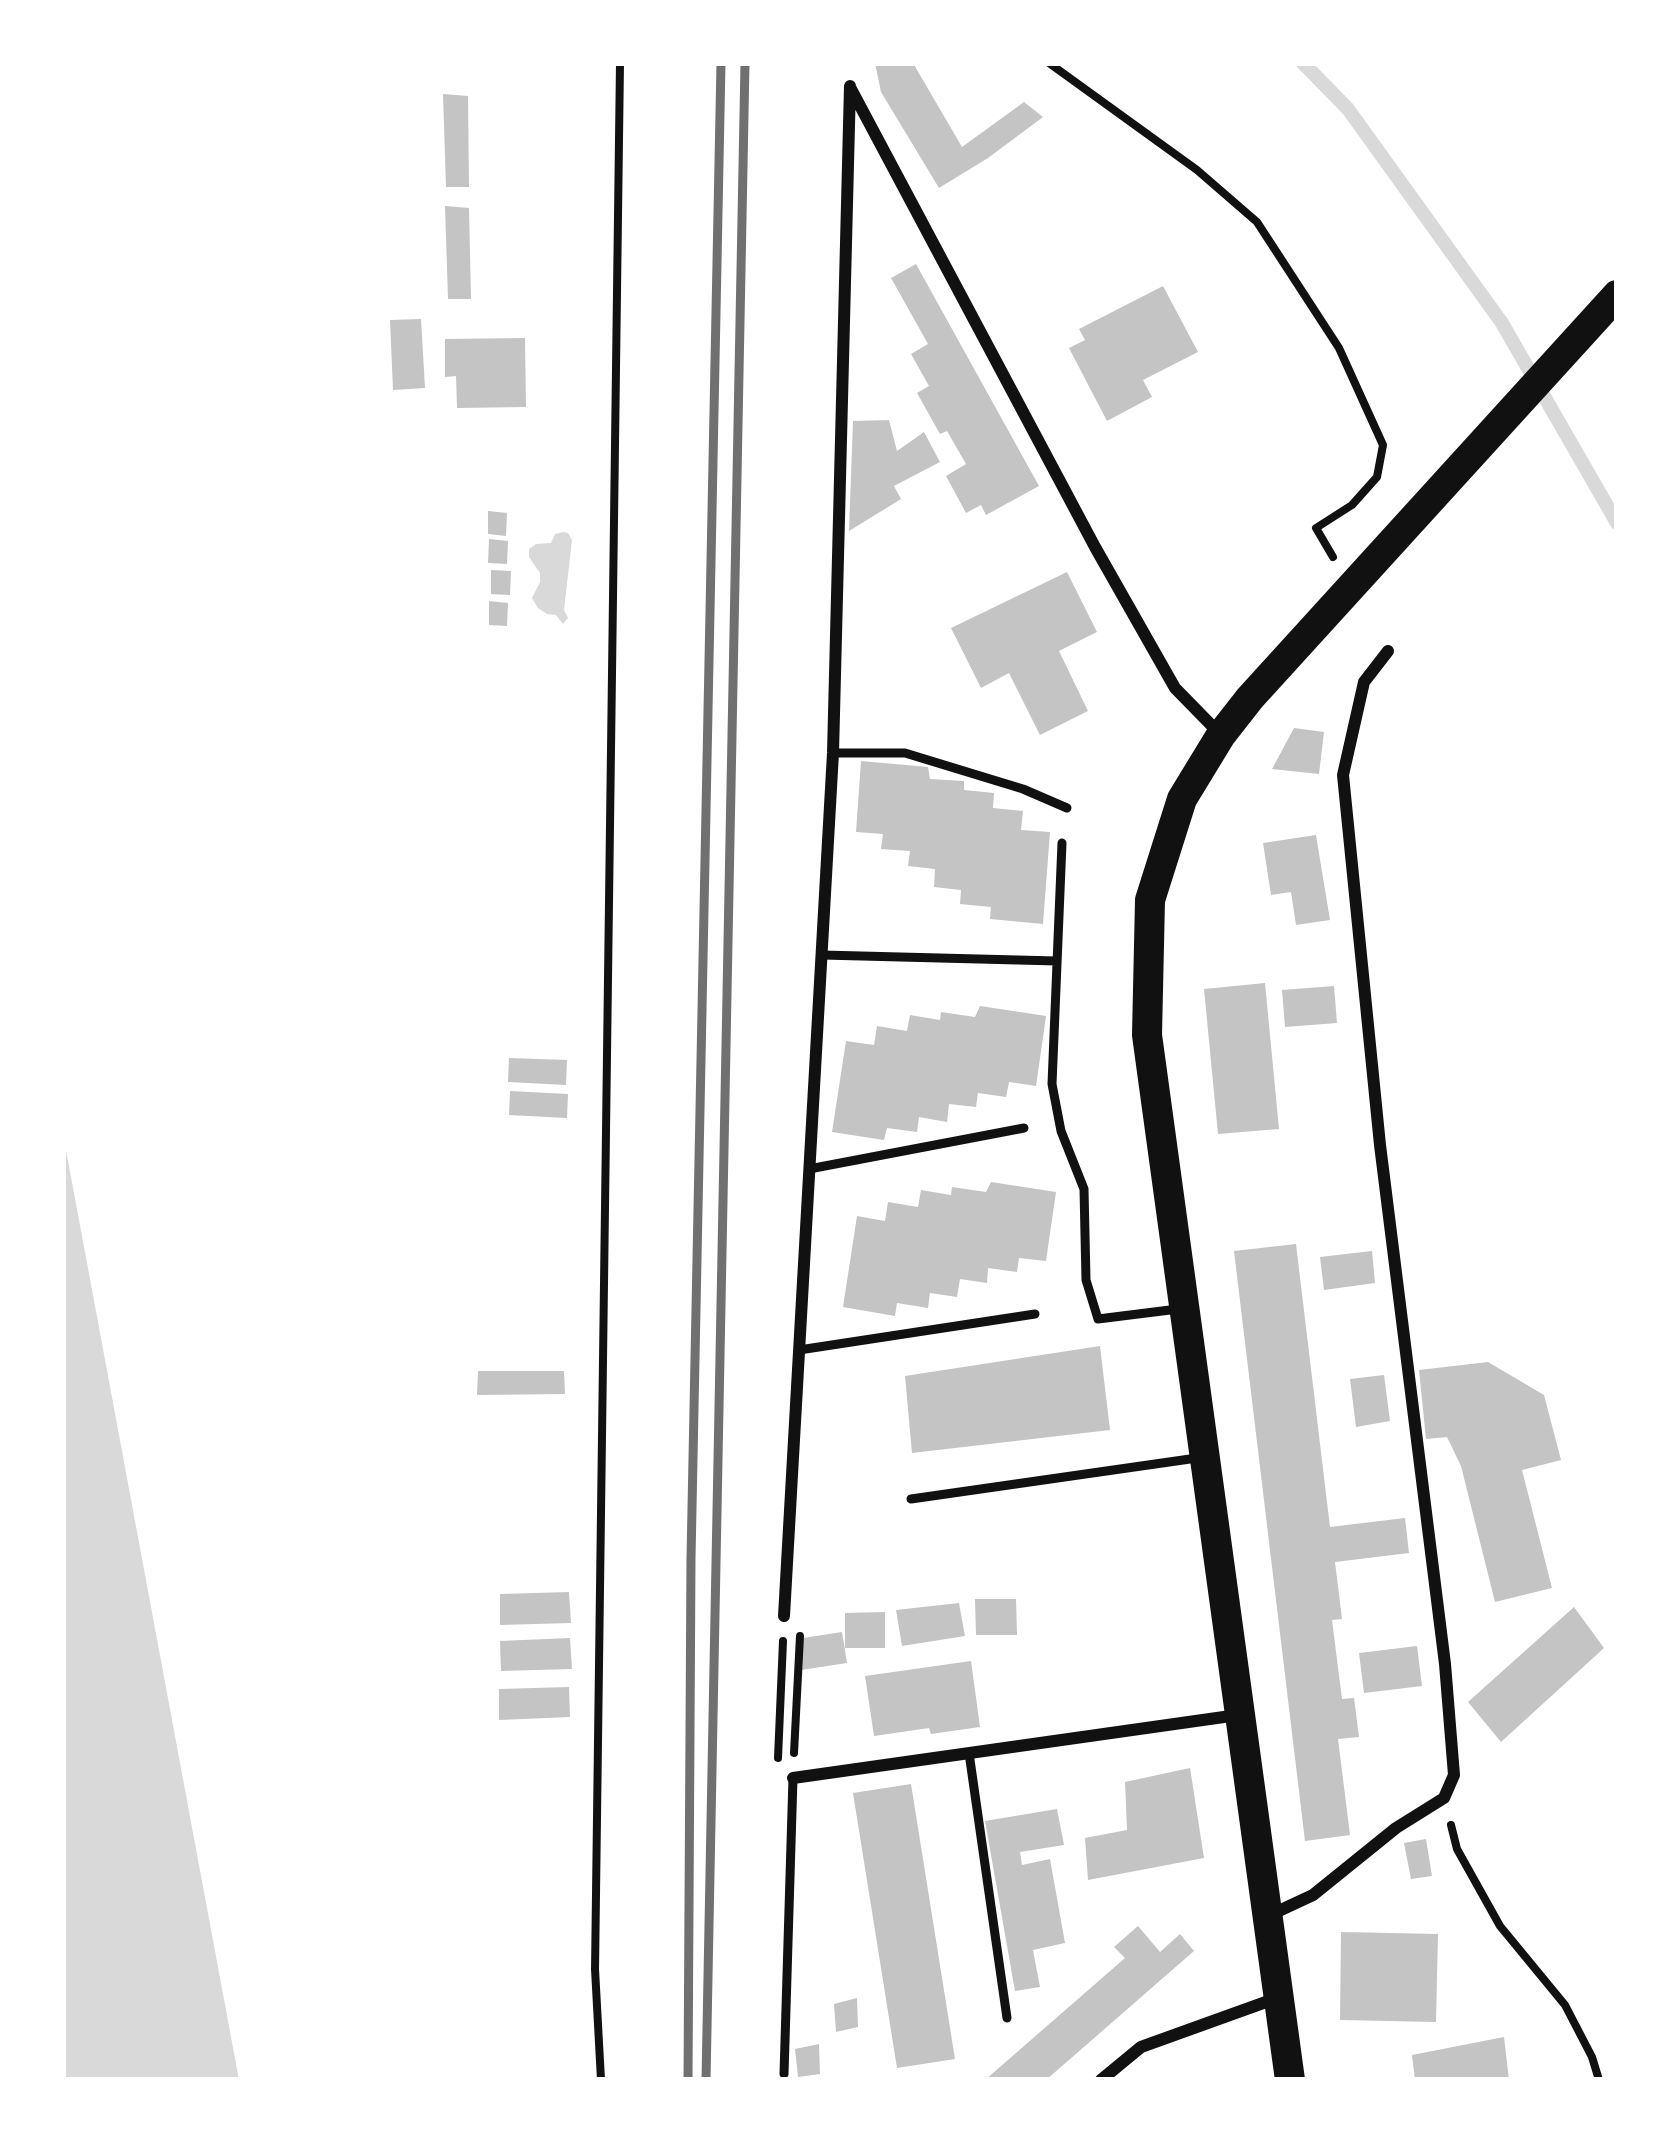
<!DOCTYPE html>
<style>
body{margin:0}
#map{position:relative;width:1680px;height:2143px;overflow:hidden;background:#fff;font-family:Arial,sans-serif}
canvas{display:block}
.frame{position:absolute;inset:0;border:66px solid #fff;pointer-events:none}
</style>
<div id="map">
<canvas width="1680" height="2143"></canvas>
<div class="frame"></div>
</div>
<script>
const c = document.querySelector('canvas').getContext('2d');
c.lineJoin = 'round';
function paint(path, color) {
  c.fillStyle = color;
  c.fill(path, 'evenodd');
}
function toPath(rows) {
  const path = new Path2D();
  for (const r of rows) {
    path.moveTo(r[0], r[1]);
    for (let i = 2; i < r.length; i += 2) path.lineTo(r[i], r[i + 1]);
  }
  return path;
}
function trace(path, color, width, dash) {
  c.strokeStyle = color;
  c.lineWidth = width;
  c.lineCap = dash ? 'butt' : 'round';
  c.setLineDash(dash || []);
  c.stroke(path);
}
paint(toPath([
 [563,532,568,533,572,540,564,610,568,618,563,624,556,615,547,614,538,608,532,598,540,582,540,573,529,557,529,549,536,544,551,543,555,534],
 [63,1134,239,2080,63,2080]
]), '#d9d9d9');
trace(toPath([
 [1303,63,1348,109,1502,323,1617,523]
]), '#d9d9d9', 14);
paint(toPath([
 [875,63,913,63,962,147,1024,102,1043,117,988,158,939,188,881,92],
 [443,94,468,96,469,187,446,187],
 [445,206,469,208,471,299,448,299],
 [916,264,1039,486,986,515,981,505,966,513,946,476,966,464,947,431,940,434,917,393,929,386,911,354,928,344,891,278],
 [1163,286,1198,352,1143,380,1152,397,1107,421,1069,348,1085,340,1079,329],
 [421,319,425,388,393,390,390,320],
 [525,338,526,407,457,408,456,376,445,377,445,339],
 [889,420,897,451,924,432,940,462,894,486,901,499,849,531,853,421],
 [488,511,507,513,506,536,488,534],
 [489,539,508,541,507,564,488,563],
 [491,570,511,571,510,595,491,594],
 [1067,572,1097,632,1059,651,1088,711,1040,735,1009,673,981,688,951,628],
 [489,601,508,603,507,626,489,625],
 [1294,728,1324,732,1319,774,1272,769],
 [861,761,928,767,930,779,964,781,964,790,994,793,993,808,1023,811,1021,830,1050,832,1043,924,990,919,991,907,960,904,961,890,934,887,935,869,908,866,910,851,881,849,883,834,856,832],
 [1316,835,1330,920,1296,925,1291,892,1271,895,1263,843],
 [1265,983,1279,1129,1218,1134,1204,989],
 [1334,986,1337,1023,1285,1027,1282,990],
 [980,1006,1046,1016,1036,1086,1009,1082,1006,1097,978,1093,976,1107,949,1104,947,1122,919,1117,917,1132,887,1128,884,1140,832,1132,846,1041,874,1045,877,1026,907,1031,910,1015,940,1020,941,1012,975,1017],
 [509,1058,567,1060,566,1085,508,1082],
 [510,1091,568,1094,567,1118,509,1115],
 [991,1182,1056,1192,1046,1261,1019,1258,1017,1272,988,1268,987,1283,960,1279,957,1297,930,1293,928,1308,897,1303,895,1316,843,1307,857,1216,885,1221,888,1202,918,1207,921,1190,951,1195,952,1187,986,1192],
 [1296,1244,1330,1527,1405,1518,1409,1553,1335,1562,1342,1619,1332,1620,1342,1699,1354,1698,1359,1737,1338,1739,1350,1835,1305,1841,1234,1251],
 [1372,1251,1375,1283,1324,1290,1320,1257],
 [1100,1346,1110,1430,912,1453,905,1376],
 [1488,1362,1544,1395,1561,1460,1522,1470,1552,1588,1495,1602,1461,1466,1447,1437,1426,1439,1419,1370],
 [478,1371,564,1371,565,1394,477,1395],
 [1384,1375,1390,1421,1356,1427,1350,1379],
 [569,1592,571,1623,500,1625,500,1594],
 [975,1599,1016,1599,1017,1635,976,1635],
 [959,1603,965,1636,902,1646,896,1610],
 [1574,1607,1604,1648,1501,1742,1468,1702],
 [885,1612,885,1648,845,1648,845,1613],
 [842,1632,847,1663,801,1670,803,1638],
 [570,1638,572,1669,501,1671,500,1641],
 [1417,1646,1422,1686,1364,1693,1359,1653],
 [971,1661,980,1727,931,1734,929,1728,874,1736,865,1676],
 [569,1687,570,1717,499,1720,499,1689],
 [1190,1768,1204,1858,1088,1880,1085,1838,1127,1830,1125,1782],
 [911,1784,955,2059,897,2068,853,1793],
 [1057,1809,1064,1845,1020,1852,1022,1865,1050,1859,1065,1943,1033,1950,1040,1987,1015,1991,985,1821],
 [1426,1839,1432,1876,1411,1879,1404,1843],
 [1138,1926,1160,1952,1180,1934,1194,1951,1046,2080,985,2080,1125,1958,1114,1947],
 [1341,1932,1438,1934,1436,2022,1340,2020],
 [857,1998,858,2027,836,2032,834,2004],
 [1504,2037,1509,2080,1415,2080,1412,2055],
 [819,2044,820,2074,798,2077,795,2049]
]), '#c4c4c4');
trace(toPath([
 [1049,63,1197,170,1257,222,1339,348,1383,445,1377,477,1352,505,1316,528,1333,557],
 [794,1753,800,1636],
 [778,1758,783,1641],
 [1451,1825,1457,1849,1500,1926,1565,2005,1592,2057,1599,2080],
 [601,2080,595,1969,620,63]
]), '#111', 8);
trace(toPath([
 [833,753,905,753,1023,789,1067,808],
 [1062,843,1052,1084,1061,1131,1084,1189,1086,1280,1098,1319,1178,1309],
 [822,955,1057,961],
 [809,1169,1024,1128],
 [799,1350,1035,1314],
 [911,1499,1197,1458],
 [969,1753,1007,2018],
 [784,2074,793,1778]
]), '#111', 9);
trace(toPath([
 [850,87,1095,547,1175,688,1220,734],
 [784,1616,833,753,850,86],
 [793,1778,1238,1715],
 [1268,1916,1313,1895,1396,1828,1444,1798,1454,1775,1445,1664,1380,1145,1343,775,1364,682,1388,651],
 [1101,2080,1141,2047,1277,1998]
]), '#111', 12);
trace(toPath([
 [1290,2080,1147,1035,1150,900,1182,799,1221,735,1250,698,1617,295]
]), '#111', 30);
trace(toPath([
 [688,2080,691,1557,721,63],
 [706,2080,745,63]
]), '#707070', 9);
</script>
